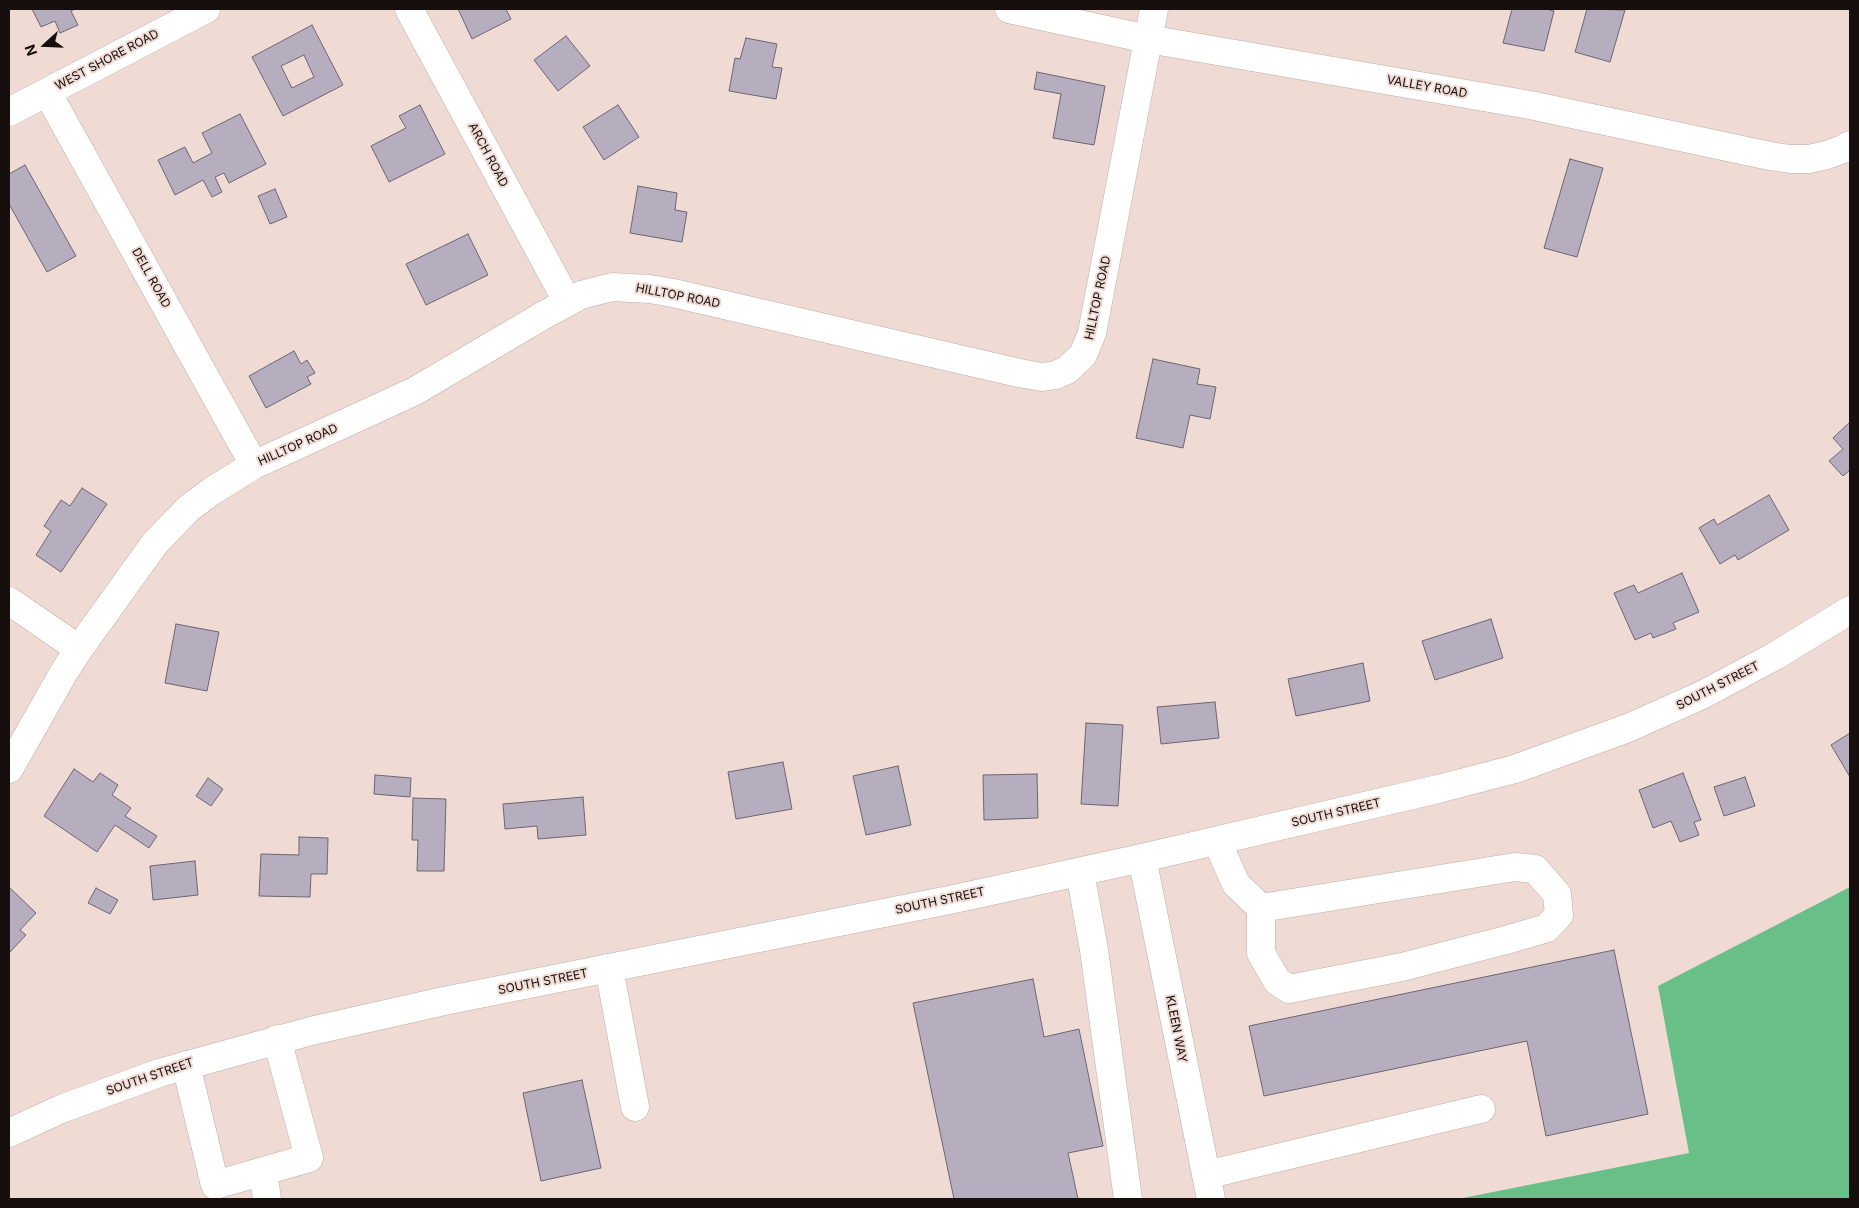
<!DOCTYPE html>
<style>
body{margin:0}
#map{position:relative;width:1859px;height:1208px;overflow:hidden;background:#efdbd4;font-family:Inter,sans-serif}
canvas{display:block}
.frame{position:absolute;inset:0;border:10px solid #160f0d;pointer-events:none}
.north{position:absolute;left:20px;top:20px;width:50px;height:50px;-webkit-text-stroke:4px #efdbd4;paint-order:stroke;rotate:250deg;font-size:14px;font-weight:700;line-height:20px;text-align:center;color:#160f0d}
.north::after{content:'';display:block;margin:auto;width:18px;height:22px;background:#160f0d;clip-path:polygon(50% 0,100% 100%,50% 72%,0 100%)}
</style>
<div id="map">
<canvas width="1859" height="1208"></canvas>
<div class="frame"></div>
<div class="north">N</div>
</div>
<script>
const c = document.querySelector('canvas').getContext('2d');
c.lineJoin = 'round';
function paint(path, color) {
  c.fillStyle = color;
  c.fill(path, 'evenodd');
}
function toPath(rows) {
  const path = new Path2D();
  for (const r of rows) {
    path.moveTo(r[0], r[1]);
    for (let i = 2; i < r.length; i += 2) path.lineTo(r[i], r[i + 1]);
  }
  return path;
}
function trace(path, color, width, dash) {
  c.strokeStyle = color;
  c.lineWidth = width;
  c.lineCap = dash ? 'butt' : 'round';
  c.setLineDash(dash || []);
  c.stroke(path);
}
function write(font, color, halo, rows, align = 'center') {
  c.font = font + ' Inter,sans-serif';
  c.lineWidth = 4;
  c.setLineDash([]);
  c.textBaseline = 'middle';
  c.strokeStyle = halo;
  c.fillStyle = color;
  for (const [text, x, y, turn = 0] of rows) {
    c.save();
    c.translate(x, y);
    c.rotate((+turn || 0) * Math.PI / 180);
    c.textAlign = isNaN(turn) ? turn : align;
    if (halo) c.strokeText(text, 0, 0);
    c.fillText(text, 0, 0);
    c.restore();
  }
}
paint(toPath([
 [1850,887,1850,1199,1458,1199,1689,1153,1658,986]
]), '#69bf88');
const building = toPath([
 [32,9,75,9,71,11,78,25,60,33,55,21,41,27,32,9],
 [458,9,506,9,511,19,472,39,458,9],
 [1512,9,1546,9,1554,11,1544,51,1503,43,1512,9],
 [1587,9,1625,10,1610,62,1575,52,1587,9],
 [312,25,343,85,283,116,252,57,312,25],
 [304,55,314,77,292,88,281,66,304,55],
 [566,36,590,66,558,91,534,60,566,36],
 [746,38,777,44,772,67,782,68,776,99,729,91,735,58,740,59,746,38],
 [1037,72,1105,86,1094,145,1053,138,1061,94,1034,89,1037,72],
 [420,105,445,154,389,182,371,146,406,128,399,116,420,105],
 [618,105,639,137,604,160,583,127,618,105],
 [240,114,266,164,229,183,224,173,215,177,222,192,212,197,203,180,175,195,158,160,185,147,193,163,212,153,202,133,240,114],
 [1570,159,1603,168,1577,257,1544,248,1570,159],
 [25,165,76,256,47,272,9,204,9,174,25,165],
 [638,186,677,193,675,210,687,212,682,242,630,233,638,186],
 [275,189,287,217,270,224,258,196,275,189],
 [468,234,488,275,426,305,406,264,468,234],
 [294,351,301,364,307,360,315,373,307,377,311,384,266,408,249,376,294,351],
 [1153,359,1200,369,1197,384,1216,387,1210,419,1190,415,1183,448,1136,438,1153,359],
 [1850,422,1850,470,1843,476,1829,461,1843,449,1833,438,1850,422],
 [82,488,107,504,61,572,36,555,51,531,44,526,61,500,70,506,82,488],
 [1769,495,1789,530,1738,560,1735,555,1720,564,1699,528,1714,519,1717,525,1769,495],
 [1682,573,1699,612,1673,623,1676,629,1653,638,1651,633,1635,640,1614,593,1634,585,1638,593,1682,573],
 [1491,619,1503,658,1435,680,1422,641,1491,619],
 [176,624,219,632,207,691,165,683,176,624],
 [1363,663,1370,701,1296,716,1288,679,1363,663],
 [1215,702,1219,738,1161,744,1157,707,1215,702],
 [1086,723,1123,725,1118,806,1081,804,1086,723],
 [1850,733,1850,777,1831,745,1850,733],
 [783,762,792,809,736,819,728,772,783,762],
 [898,766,911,825,866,835,853,776,898,766],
 [74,769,93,782,100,773,118,785,112,795,131,808,125,816,157,836,149,848,115,825,97,852,44,816,74,769],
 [1683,773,1701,820,1694,822,1699,835,1680,842,1671,821,1653,828,1639,790,1683,773],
 [1037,774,1038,818,984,820,983,775,1037,774],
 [375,775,411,778,410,797,374,794,375,775],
 [1745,777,1755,806,1724,816,1714,787,1745,777],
 [208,778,223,789,211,806,196,796,208,778],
 [583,797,586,835,538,839,537,826,505,829,503,804,583,797],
 [413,798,446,799,444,871,417,871,418,840,412,840,413,798],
 [299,837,328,838,327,874,311,874,310,897,259,896,261,854,299,855,299,837],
 [195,861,198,895,153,900,150,866,195,861],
 [9,887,36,913,20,930,26,935,9,953,9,887],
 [96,888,118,900,110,914,88,903,96,888],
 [1614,950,1648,1114,1546,1136,1527,1041,1264,1096,1249,1026,1614,950],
 [1033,979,1044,1037,1079,1029,1103,1146,1068,1153,1078,1199,954,1199,913,1003,1033,979],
 [582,1080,601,1168,541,1181,523,1093,582,1080]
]);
paint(building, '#b6aebe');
trace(building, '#6c6573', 1);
const minor = toPath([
 [409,9,567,301],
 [1009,9,1148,39,1530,105,1770,156,1790,159,1809,159,1827,155,1843,149,1850,145],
 [47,92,254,465],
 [9,112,206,9],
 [9,601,79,649],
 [9,769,64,672,79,649,155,543,189,508,212,491,254,465,415,391,544,315,581,295,612,287,650,289,673,293,1019,373,1042,377,1056,375,1067,370,1083,355,1092,333,1154,9],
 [1217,841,1236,884,1261,908,1515,867,1535,869,1557,894,1559,915,1547,928,1506,940,1402,967,1289,989,1277,981,1261,953,1261,908],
 [1142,858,1211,1199],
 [1080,872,1094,950,1128,1199],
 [609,968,635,1107],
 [186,1065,215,1185,309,1158,277,1039],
 [263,1172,267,1199],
 [1206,1175,1481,1109]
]);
const major = toPath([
 [9,1133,61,1109,159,1073,311,1031,444,1001,954,899,1142,858,1438,789,1515,769,1628,728,1702,695,1775,656,1850,610]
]);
trace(minor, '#bfaca5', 29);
trace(major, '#bfaca5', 29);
trace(minor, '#fff', 28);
trace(major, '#fff', 28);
write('12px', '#160f0d', '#efdbd4', [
 ["WEST SHORE ROAD",107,60,-28],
 ["VALLEY ROAD",1427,87,10],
 ["ARCH ROAD",488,155,62],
 ["DELL ROAD",151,278,61],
 ["HILLTOP ROAD",678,296,11],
 ["HILLTOP ROAD",1098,298,-78],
 ["HILLTOP ROAD",298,445,-24],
 ["SOUTH STREET",1718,686,-27],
 ["SOUTH STREET",1336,813,-13],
 ["SOUTH STREET",940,901,-12],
 ["SOUTH STREET",543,982,-11],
 ["KLEEN WAY",1176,1029,79],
 ["SOUTH STREET",150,1077,-19]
]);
</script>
